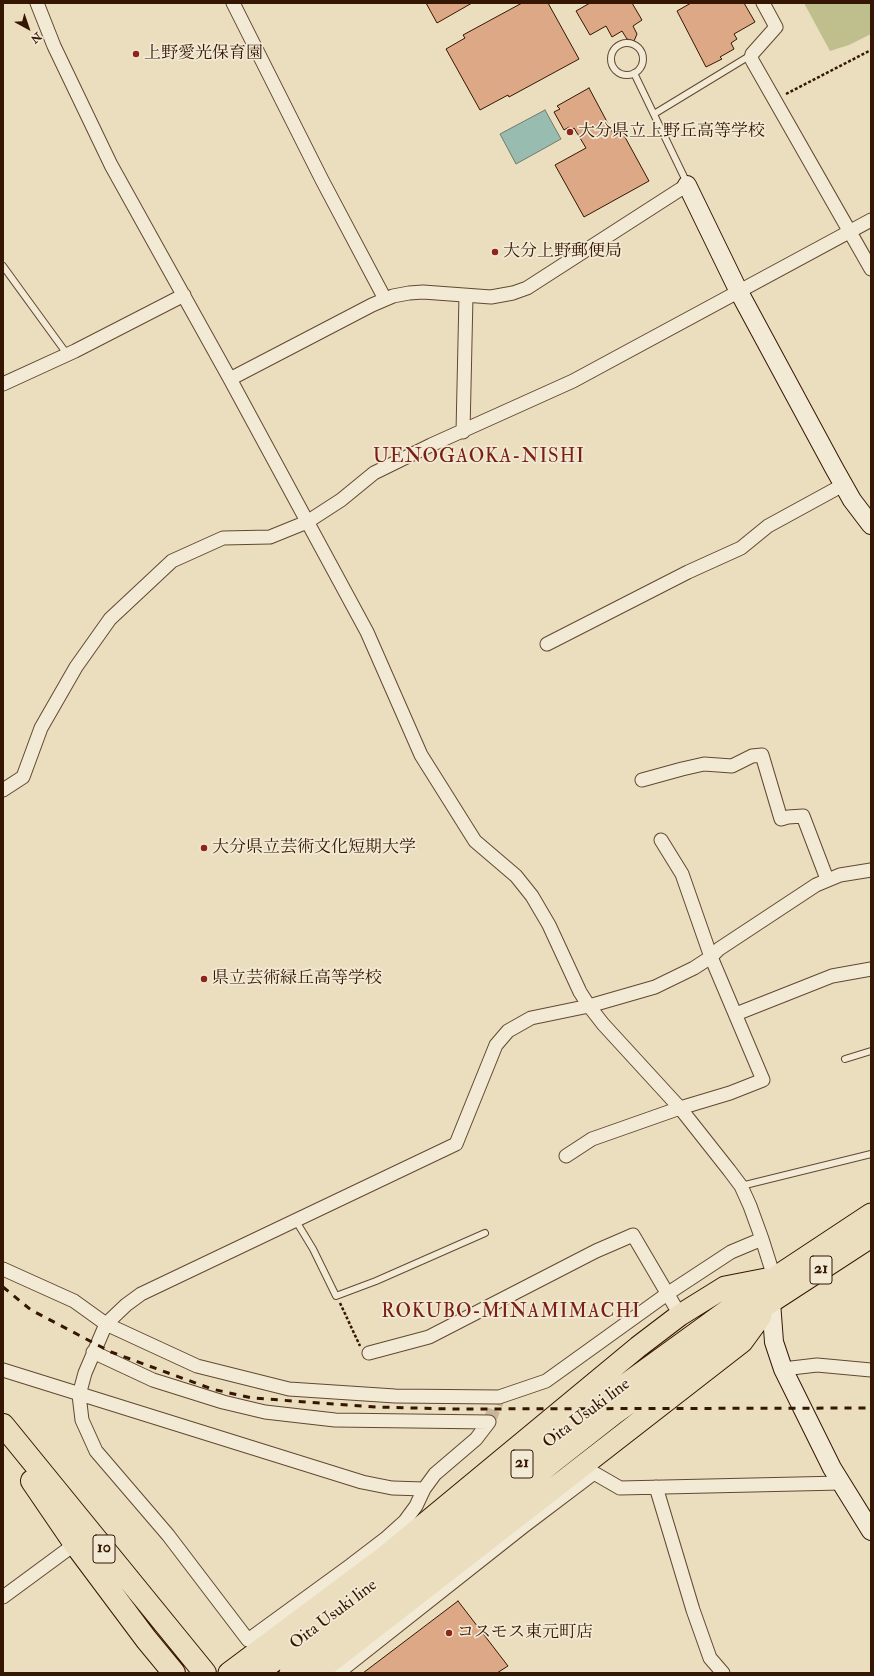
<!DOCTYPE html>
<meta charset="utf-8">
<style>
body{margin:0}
#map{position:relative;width:874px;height:1676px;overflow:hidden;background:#ebdebf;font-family:"IM FELL Double Pica",serif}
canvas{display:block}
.frame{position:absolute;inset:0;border:4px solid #351602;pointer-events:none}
.north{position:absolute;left:8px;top:8px;width:40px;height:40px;-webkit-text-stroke:3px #f2ead5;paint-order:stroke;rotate:140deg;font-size:11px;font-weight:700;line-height:16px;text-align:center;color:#351602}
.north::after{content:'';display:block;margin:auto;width:14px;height:18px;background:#351602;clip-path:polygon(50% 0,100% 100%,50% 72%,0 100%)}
</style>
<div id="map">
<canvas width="874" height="1676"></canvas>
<div class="frame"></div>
<div class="north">N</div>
</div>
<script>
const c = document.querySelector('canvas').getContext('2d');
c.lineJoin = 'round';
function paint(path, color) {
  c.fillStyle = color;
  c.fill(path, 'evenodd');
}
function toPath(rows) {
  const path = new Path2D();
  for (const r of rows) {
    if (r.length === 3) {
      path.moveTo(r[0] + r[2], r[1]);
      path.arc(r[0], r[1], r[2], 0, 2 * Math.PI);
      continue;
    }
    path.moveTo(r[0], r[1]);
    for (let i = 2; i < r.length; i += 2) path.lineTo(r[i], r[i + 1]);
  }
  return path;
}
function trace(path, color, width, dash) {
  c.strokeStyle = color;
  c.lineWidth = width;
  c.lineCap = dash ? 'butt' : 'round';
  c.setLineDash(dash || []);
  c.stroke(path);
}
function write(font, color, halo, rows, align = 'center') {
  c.font = font + ' "IM FELL Double Pica","Noto Serif JP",serif';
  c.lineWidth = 3.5;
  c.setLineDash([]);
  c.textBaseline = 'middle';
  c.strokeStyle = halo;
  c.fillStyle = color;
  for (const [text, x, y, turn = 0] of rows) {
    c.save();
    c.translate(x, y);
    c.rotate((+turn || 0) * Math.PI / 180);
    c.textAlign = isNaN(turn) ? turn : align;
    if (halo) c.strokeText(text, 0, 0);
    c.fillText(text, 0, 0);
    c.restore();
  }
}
paint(toPath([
 [804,3,871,3,871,34,849,45,830,51]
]), '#bebf8d');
const water = toPath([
 [545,110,561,139,516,164,500,134,545,110]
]);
paint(water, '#98bcaf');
trace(water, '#707a6a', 1);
const building = toPath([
 [426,3,472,3,437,23,426,3],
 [522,3,548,3,579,59,509,97,508,95,480,110,446,49,465,38,463,35,522,3],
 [590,3,632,3,642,20,633,26,637,34,634,41,627,39,622,31,612,37,606,26,590,35,576,11,590,3],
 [691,3,744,3,755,22,734,34,737,39,731,43,734,49,720,57,722,59,706,67,677,11,691,3],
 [589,88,613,133,620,128,649,181,584,217,555,165,586,148,574,128,571,130,569,127,564,130,554,112,560,109,557,106,589,88],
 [458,1601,508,1666,497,1673,363,1673,458,1601]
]);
paint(building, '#dda886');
trace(building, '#351602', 1);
trace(toPath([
 [489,1422,499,1397]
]), '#c7b699', 13, [13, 6]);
const lane = toPath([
 [627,59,16],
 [634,73,687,183],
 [654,114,751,55],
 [3,266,67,354],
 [845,1059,871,1051],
 [741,1186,871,1154],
 [296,1221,313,1249,336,1296,376,1281,485,1233]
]);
const street = toPath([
 [37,3,54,46,111,165,230,379,367,632,421,755,475,841,516,876,532,896,549,925,580,992,589,1006,603,1024,680,1108,729,1170,741,1186,750,1206,762,1239,774,1277],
 [233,3,322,180,385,299],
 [763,3,776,27,752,54,751,58,753,62,871,269],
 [230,379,372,305,393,296,409,293,423,292,491,297,513,293,527,288,687,185],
 [3,384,75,351,184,295],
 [463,432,466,296],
 [547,644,688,572,741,548,768,526,843,485],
 [642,780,682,769,704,764,732,766,752,756,762,755,781,819,788,817,803,816,827,879],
 [3,790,23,777,41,728,76,667,110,619,172,561,223,538,270,537,307,522,341,500,374,473,431,445,573,381,871,220],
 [736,1014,832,976,871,969],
 [566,1156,592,1139,680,1108,730,1093,763,1080,711,957,682,874,661,840],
 [3,1269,74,1301,106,1324,197,1366,289,1389,395,1396,499,1397,546,1381,667,1294,731,1252,762,1239],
 [93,1352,153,1380,223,1402,265,1412,335,1420,489,1422],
 [369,1353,429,1337,596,1251,633,1235,680,1315],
 [783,1369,817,1365,871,1370],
 [3,1370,362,1482,392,1488,424,1489],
 [489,1422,476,1439,435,1474,424,1489,416,1506,405,1521,385,1539,351,1565,248,1640,168,1535,96,1451,82,1420,79,1395,85,1373,106,1324,126,1305,141,1294,456,1144,496,1045,508,1031,531,1018,589,1006,655,987,694,968,711,957,719,949,816,885,840,875,871,870],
 [656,1487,693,1610,710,1658,723,1673],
 [3,1597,75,1544],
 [338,1673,524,1526,594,1473,620,1488,841,1483]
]);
const secondary = toPath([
 [687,185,739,292,834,468,852,500,871,525],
 [773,1290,771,1302,774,1342,783,1369,832,1468,871,1531]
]);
const primary = toPath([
 [229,1673,383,1558,638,1347,680,1315,725,1287,766,1279],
 [258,1673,405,1561,542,1448,604,1400,750,1294,871,1214],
 [290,1673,415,1575,553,1462,614,1414,771,1302,871,1237],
 [316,1673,742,1342,761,1316]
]);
const highway = toPath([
 [3,1425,205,1673],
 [32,1481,75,1544,146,1639,174,1673]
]);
trace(lane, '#624831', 8);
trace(street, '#624831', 15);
trace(secondary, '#351602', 20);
trace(primary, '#351602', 23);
trace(highway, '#351602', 24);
trace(toPath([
 [786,94,871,50],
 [340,1303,360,1346]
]), '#351602', 2.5, [3, 2]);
trace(lane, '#f2ead5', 6);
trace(street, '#f2ead5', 13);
trace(secondary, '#f2ead5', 18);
trace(primary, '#ebdebf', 21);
trace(highway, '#ebdebf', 22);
trace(toPath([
 [3,1287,31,1310,111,1352,212,1389,252,1398,376,1407,451,1409,871,1408]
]), '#351602', 3, [7, 7]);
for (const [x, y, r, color] of [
 [136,54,4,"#8f2418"],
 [570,132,4,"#8f2418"],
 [495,252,4,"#8f2418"],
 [204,848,4,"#8f2418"],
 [204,979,4,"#8f2418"],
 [449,1633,4,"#8f2418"]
]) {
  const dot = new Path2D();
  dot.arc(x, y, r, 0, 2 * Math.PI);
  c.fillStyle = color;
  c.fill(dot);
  trace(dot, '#f2ead5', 1.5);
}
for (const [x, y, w] of [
 [821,1270,22],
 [522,1464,22],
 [104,1549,22]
]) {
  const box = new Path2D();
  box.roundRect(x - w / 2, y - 14, w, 28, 3);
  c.fillStyle = '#f2ead5';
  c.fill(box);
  trace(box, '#351602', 1);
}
write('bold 16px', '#351602', null, [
 ["21",821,1270],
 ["21",522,1464],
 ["10",104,1549]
]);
write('17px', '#351602', '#f2ead5', [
 ["上野愛光保育園",144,54],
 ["大分県立上野丘高等学校",578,132],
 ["大分上野郵便局",503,252],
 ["大分県立芸術文化短期大学",212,848],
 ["県立芸術緑丘高等学校",212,979],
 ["コスモス東元町店",457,1633]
], 'left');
write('17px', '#351602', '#f2ead5', [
 ["Oita Usuki line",587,1414,-37],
 ["Oita Usuki line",334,1615,-37]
]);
c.letterSpacing = '1px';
write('19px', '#7a1f14', '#f2ead5', [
 ["UENOGAOKA-NISHI",479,458],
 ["ROKUBO-MINAMIMACHI",511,1313]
]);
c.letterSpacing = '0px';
</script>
